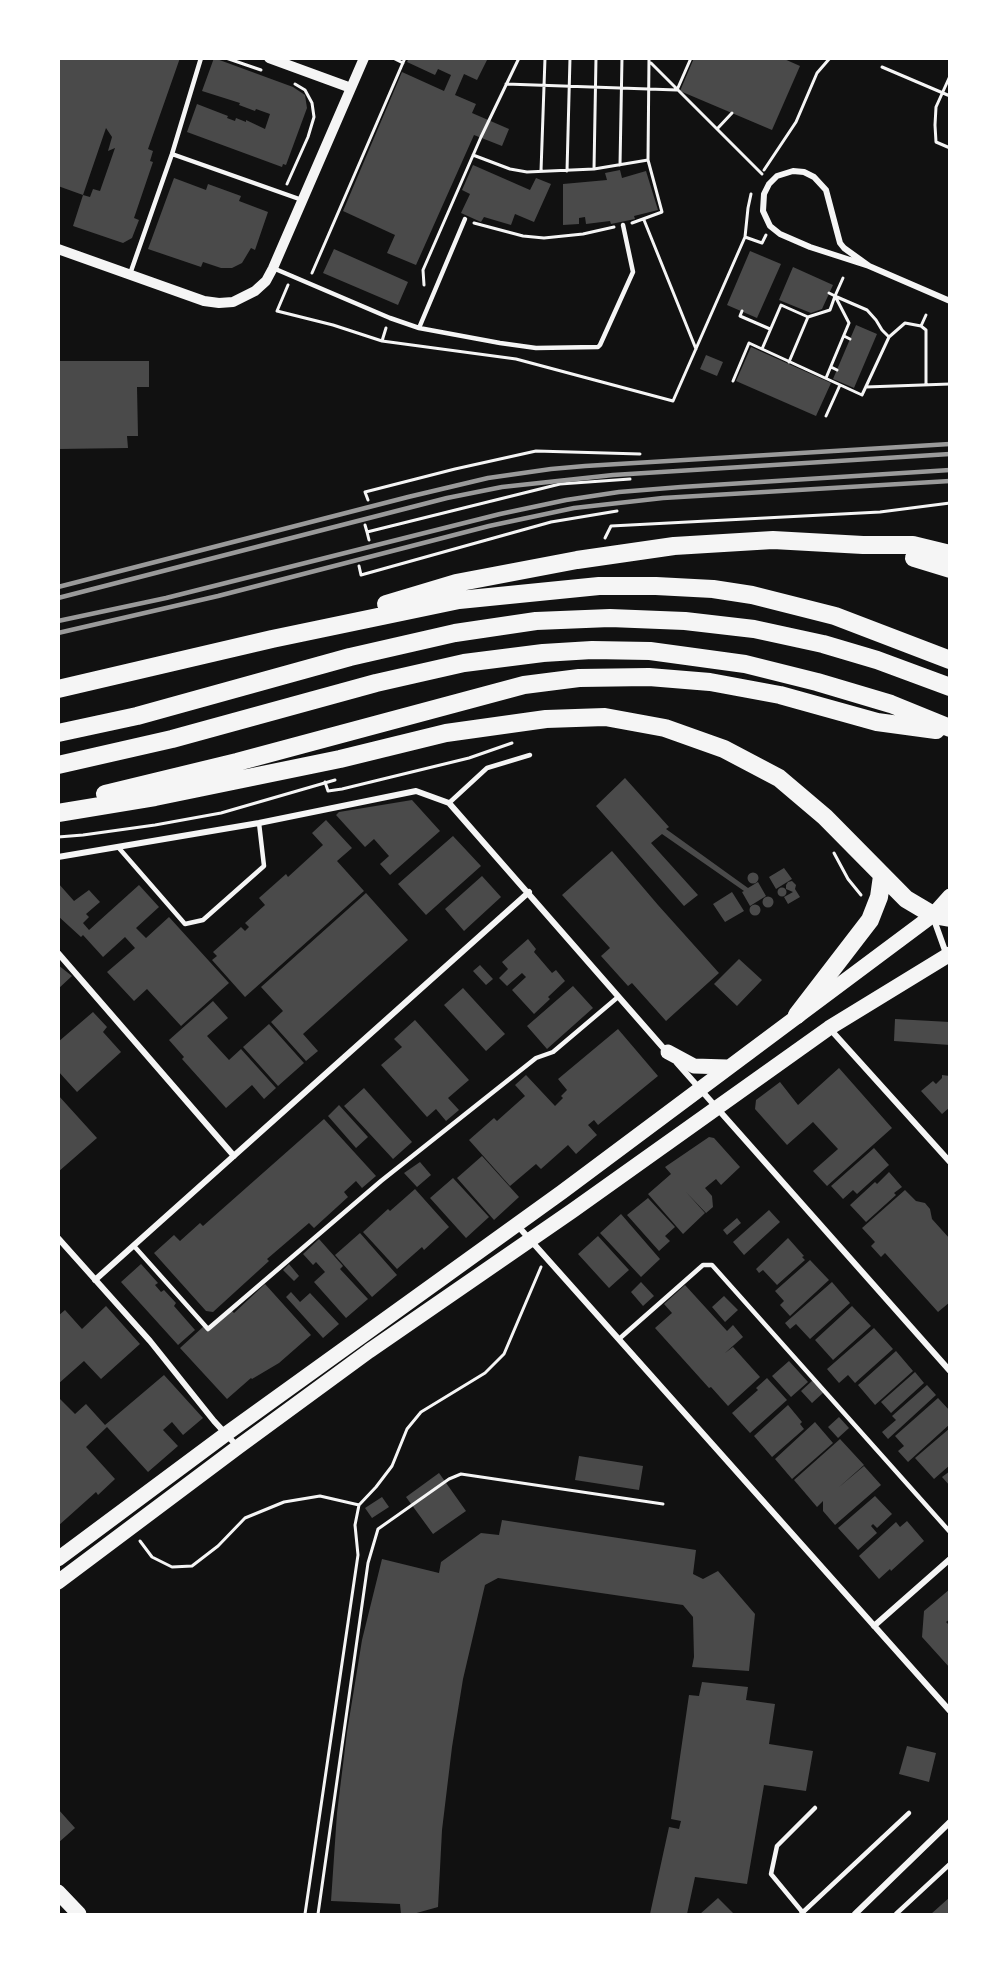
<!DOCTYPE html>
<style>
body{margin:0}
#map{position:relative;width:1008px;height:1973px;overflow:hidden;background:#111;font-family:Karla,sans-serif}
canvas{display:block}
.frame{position:absolute;inset:0;border:60px solid #fff;pointer-events:none}
</style>
<div id="map">
<canvas width="1008" height="1973"></canvas>
<div class="frame"></div>
</div>
<script>
const c = document.querySelector('canvas').getContext('2d');
c.lineJoin = 'round';
function paint(path, color) {
  c.fillStyle = color;
  c.fill(path, 'evenodd');
}
function toPath(rows) {
  const path = new Path2D();
  for (const r of rows) {
    if (r.length === 3) {
      path.moveTo(r[0] + r[2], r[1]);
      path.arc(r[0], r[1], r[2], 0, 2 * Math.PI);
      continue;
    }
    path.moveTo(r[0], r[1]);
    for (let i = 2; i < r.length; i += 2) path.lineTo(r[i], r[i + 1]);
  }
  return path;
}
function trace(path, color, width, dash) {
  c.strokeStyle = color;
  c.lineWidth = width;
  c.lineCap = dash ? 'butt' : 'round';
  c.setLineDash(dash || []);
  c.stroke(path);
}
paint(toPath([
 [58,58,180,58,148,149,153,151,150,161,153,162,134,218,139,220,132,238,123,243,73,226,83,195,58,186],
 [106,128,112,137,108,151,115,148,100,191,93,189,90,197,83,195],
 [214,58,293,87,305,95,307,108,286,165,283,164,282,167,187,132,197,104,228,116,227,118,235,121,236,118,246,122,246,120,265,129,270,114,256,109,255,111,239,105,240,103,202,91],
 [409,58,488,58,477,80,464,74,455,95,476,104,472,113,509,129,502,146,474,135,416,265,387,253,395,235,343,211,402,72,444,91,451,75,438,69,435,75,407,62],
 [694,58,782,58,800,66,772,130,680,91],
 [473,165,530,190,536,178,551,184,534,222,515,214,511,225,484,217,481,222,461,213,470,194,462,190],
 [620,170,622,178,646,171,658,210,634,216,635,219,611,224,610,221,586,224,585,217,579,218,579,224,563,225,563,184,607,180,605,173],
 [174,178,206,190,208,184,241,196,239,201,268,212,255,250,251,248,242,263,232,268,221,268,203,262,201,267,148,249],
 [334,249,408,282,398,305,323,273],
 [750,251,781,264,757,318,727,305],
 [793,267,833,285,822,309,811,313,779,300],
 [856,325,877,334,854,388,833,379],
 [751,347,831,383,816,416,736,381],
 [706,355,723,362,717,376,700,369],
 [58,361,149,361,149,387,137,387,138,436,127,436,128,448,58,449],
 [625,778,669,827,666,829,748,888,758,882,766,896,750,906,742,892,744,891,662,834,651,843,698,895,684,906,596,806],
 [412,800,440,831,390,875,380,864,389,856,374,839,365,847,336,815,339,812],
 [326,820,352,848,337,861,364,891,245,997,212,960,217,956,213,952,241,927,245,931,249,927,245,923,265,905,259,898,286,874,288,877,323,845,312,833],
 [453,836,481,866,426,915,398,884],
 [612,851,658,905,719,973,666,1021,632,983,628,986,601,956,610,948,562,895],
 [784,868,792,879,776,889,769,877],
 [753,878,5.5],
 [482,876,501,897,464,931,445,909],
 [792,881,796,885,795,889,800,897,788,904,784,897,793,892,786,889,786,885,788,882],
 [58,883,74,901,89,890,100,902,86,914,89,917,83,923,89,930,139,885,159,907,136,928,146,938,169,917,229,983,181,1026,147,989,134,1001,107,972,135,948,125,937,103,957,83,935,81,937,58,916],
 [782,892,4.5],
 [732,892,744,911,725,922,713,904],
 [366,893,408,940,303,1034,318,1051,306,1061,271,1022,283,1011,261,987],
 [768,902,5.5],
 [755,910,5.5],
 [528,939,536,949,534,952,552,973,556,970,565,981,548,997,550,999,534,1014,512,990,526,977,522,973,507,986,499,978,508,969,502,962],
 [739,959,762,980,737,1006,714,984],
 [58,965,72,976,58,989],
 [480,965,493,979,486,985,473,971],
 [573,986,593,1008,547,1049,527,1026],
 [463,988,505,1034,486,1051,444,1005],
 [213,1001,228,1018,207,1036,229,1060,241,1049,276,1088,264,1099,252,1085,226,1108,182,1059,184,1057,169,1040],
 [93,1012,107,1027,103,1032,121,1052,77,1092,58,1071,58,1042],
 [895,1019,950,1022,950,1045,894,1041],
 [415,1020,469,1080,448,1098,459,1110,446,1121,436,1109,427,1117,381,1065,402,1047,394,1039],
 [269,1024,304,1063,278,1086,243,1047],
 [618,1029,658,1076,598,1125,594,1120,588,1125,597,1135,576,1154,568,1145,541,1169,536,1164,510,1186,469,1140,494,1118,497,1121,525,1096,515,1085,526,1075,555,1106,563,1098,561,1096,567,1090,558,1079],
 [839,1068,892,1128,827,1186,813,1171,838,1149,813,1122,787,1145,755,1109,756,1100,780,1082,798,1105],
 [942,1075,950,1076,950,1107,942,1114,921,1091,933,1081,936,1084,942,1078],
 [364,1088,412,1142,393,1159,344,1106],
 [58,1095,97,1138,58,1172],
 [339,1105,368,1137,356,1148,328,1116],
 [324,1119,376,1176,362,1188,356,1181,344,1192,348,1197,314,1228,309,1223,267,1259,269,1261,213,1312,206,1311,154,1253,174,1235,180,1241,200,1223,203,1226],
 [709,1137,714,1138,740,1167,721,1185,716,1179,705,1188,712,1196,713,1207,706,1213,686,1192,705,1213,683,1234,648,1194,671,1174,665,1167],
 [874,1148,889,1165,857,1194,853,1190,843,1199,831,1186],
 [482,1156,519,1197,494,1220,457,1178],
 [420,1162,431,1175,417,1187,404,1173],
 [889,1172,902,1187,894,1193,896,1195,866,1222,850,1205,875,1182,877,1184],
 [453,1178,489,1217,466,1238,430,1198],
 [415,1189,449,1227,424,1250,422,1247,397,1269,363,1232,388,1209,390,1211],
 [905,1190,916,1201,925,1203,930,1209,932,1219,950,1239,950,1302,938,1312,885,1253,881,1257,871,1246,875,1242,862,1228],
 [648,1198,675,1227,665,1236,670,1241,659,1251,627,1215],
 [769,1210,780,1222,744,1255,733,1242],
 [621,1214,660,1259,641,1277,600,1233],
 [737,1218,741,1223,727,1235,723,1230],
 [360,1233,397,1275,372,1297,335,1255],
 [598,1236,629,1270,609,1288,578,1254],
 [788,1238,804,1256,802,1257,805,1260,777,1285,763,1270,759,1273,756,1269],
 [319,1239,343,1266,340,1269,368,1299,346,1318,314,1282,325,1272,316,1262,313,1265,303,1254],
 [810,1260,829,1280,790,1316,780,1305,784,1301,775,1291],
 [141,1264,158,1283,155,1285,161,1292,164,1290,176,1303,174,1306,195,1330,178,1345,121,1282],
 [289,1264,299,1276,294,1281,283,1270],
 [641,1282,654,1296,643,1306,631,1292],
 [832,1282,850,1303,810,1339,796,1324,790,1329,785,1323],
 [265,1284,311,1335,279,1363,252,1379,251,1378,227,1399,180,1348,204,1326,209,1331,231,1310,234,1313],
 [685,1285,727,1331,733,1325,743,1337,725,1353,733,1347,760,1377,728,1406,711,1387,709,1388,655,1328,672,1313,664,1304],
 [291,1292,300,1302,310,1293,339,1324,323,1338,286,1297],
 [724,1296,738,1310,725,1322,712,1307],
 [106,1306,140,1344,101,1379,84,1361,58,1384,58,1316,65,1310,82,1329],
 [852,1306,871,1326,833,1360,815,1340],
 [874,1328,893,1349,855,1383,848,1375,839,1383,827,1369],
 [896,1351,913,1371,875,1405,858,1385],
 [789,1361,808,1382,791,1397,772,1376],
 [915,1372,924,1383,891,1413,881,1402],
 [164,1375,203,1418,183,1435,172,1422,163,1430,178,1446,148,1472,107,1427,86,1447,115,1479,98,1495,96,1492,58,1526,58,1397,75,1414,86,1404,105,1425],
 [767,1378,787,1400,750,1433,732,1413,758,1390,756,1388],
 [813,1380,824,1392,812,1403,801,1391],
 [927,1385,936,1395,888,1439,882,1432,896,1420,892,1416],
 [938,1398,950,1411,950,1424,908,1462,898,1451,904,1446,895,1436],
 [788,1405,802,1422,800,1424,804,1429,772,1457,754,1436],
 [839,1417,849,1428,838,1438,828,1427],
 [815,1422,833,1443,792,1479,775,1459],
 [950,1428,950,1465,934,1479,915,1458],
 [840,1439,864,1465,838,1488,864,1466,881,1485,835,1525,823,1511,823,1501,817,1507,794,1480],
 [579,1456,643,1466,639,1490,575,1480],
 [950,1471,950,1486,942,1477],
 [439,1473,466,1511,433,1534,406,1497],
 [875,1496,892,1514,877,1528,873,1524,871,1526,877,1533,858,1550,838,1528],
 [382,1497,389,1507,372,1518,365,1508],
 [502,1520,696,1550,693,1574,703,1579,718,1571,755,1614,749,1671,692,1667,694,1657,693,1617,683,1605,498,1578,485,1585,463,1679,452,1747,442,1830,438,1907,413,1914,401,1914,400,1904,331,1901,337,1813,347,1732,362,1640,382,1559,439,1573,441,1562,481,1533,499,1535],
 [907,1521,924,1541,891,1571,890,1569,879,1579,859,1556,896,1522,900,1527],
 [950,1589,950,1619,946,1622,950,1626,950,1668,922,1637,924,1611],
 [702,1682,748,1687,746,1700,775,1704,769,1744,813,1751,806,1791,764,1785,747,1884,695,1877,687,1914,650,1914,669,1827,679,1829,681,1821,671,1819,689,1695,699,1696],
 [907,1746,936,1753,929,1782,899,1774],
 [58,1809,75,1828,58,1843],
 [950,1897,950,1914,931,1914],
 [718,1898,734,1914,700,1914]
]), '#4a4a4a');
trace(toPath([
 [226,58,261,70],
 [393,58,403,63],
 [651,63,762,174],
 [882,67,950,96],
 [950,76,936,107,935,125,936,142,950,148],
 [506,84,677,90,691,58],
 [717,129,732,113],
 [473,155,510,169,527,172,594,169,648,160],
 [620,165,622,58],
 [594,169,596,58],
 [764,170,796,122,817,73,830,58],
 [541,171,545,58],
 [567,171,570,58],
 [287,184,308,137,314,117,312,103,305,90,295,84],
 [644,220,696,349],
 [474,223,523,236,544,238,583,234,614,227],
 [632,223,662,212,648,160,649,58],
 [745,237,748,208,751,194],
 [312,273,405,58],
 [288,285,277,311,333,325,382,341,516,359,673,401,745,237,762,243,766,235],
 [424,285,423,270,481,137,519,58],
 [829,293,835,296,830,310,808,317,781,305,762,349,862,395,889,337,905,323,921,326,926,330,926,385],
 [837,297,867,310,876,320,882,330,889,337],
 [742,311,740,316,770,329],
 [921,326,926,315],
 [844,336,850,339],
 [382,341,386,328],
 [789,362,808,317],
 [831,367,837,370],
 [826,378,849,323,835,296,843,278],
 [733,381,749,343,762,349],
 [866,387,950,384],
 [826,416,840,385],
 [368,500,365,492,455,469,536,451,640,454],
 [365,525,367,532,560,484,630,479],
 [367,532,369,540],
 [605,538,611,526,880,512,950,503],
 [359,566,361,575,551,522,617,511],
 [325,782,328,791,342,789,469,758,512,743],
 [58,837,83,835,155,825,221,813,335,780],
 [834,853,848,879,861,895],
 [140,1541,152,1557,172,1567,192,1566,218,1546,245,1518,284,1502,320,1496,359,1505],
 [305,1914,358,1555,355,1525,359,1505,376,1487,392,1466,407,1429,421,1412,485,1373,504,1354,541,1267],
 [318,1914,368,1563,378,1529,449,1479,461,1474,663,1504]
]), '#f5f5f5', 3);
trace(toPath([
 [172,154,302,200],
 [273,268,390,318,419,328,500,343,536,348,598,347,600,345,633,272,623,225],
 [130,274,172,154,201,58],
 [419,328,465,219],
 [449,803,487,768,530,755],
 [118,847,185,924,203,920,264,866,259,823],
 [134,1246,208,1329,381,1181,536,1058,553,1052,618,997],
 [619,1339,703,1265,712,1265,950,1532],
 [801,1914,909,1813],
 [804,1914,771,1874,777,1846,815,1808],
 [896,1914,950,1864]
]), '#f5f5f5', 4.5);
trace(toPath([
 [869,266,844,248,840,243,826,190,814,177,804,172,793,171,777,176,769,184,764,194,763,211,770,226,780,234,810,247,869,266,950,301],
 [58,857,259,823,416,791,449,803,666,1051],
 [933,917,947,956],
 [58,953,234,1156],
 [830,1029,950,1162],
 [677,1063,950,1371],
 [517,1225,950,1711],
 [58,1238,150,1341,214,1421,237,1446],
 [95,1280,529,892],
 [874,1626,950,1559],
 [855,1914,950,1822]
]), '#f5f5f5', 6);
trace(toPath([
 [269,58,351,88],
 [58,249,204,301,219,303,233,302,255,291,266,281,273,268,364,58]
]), '#f5f5f5', 10);
trace(toPath([
 [668,1052,694,1066,727,1067],
 [58,1559,226,1434,562,1192,700,1089,933,915,950,896],
 [58,1582,238,1447,369,1351,572,1211,829,1028,950,954],
 [58,1892,79,1914]
]), '#f5f5f5', 15);
trace(toPath([
 [914,558,950,569],
 [386,604,456,583,577,560,674,546,773,540,863,545,913,545,950,554],
 [58,689,272,639,459,600,599,586,656,586,713,589,752,595,835,616,950,660],
 [58,733,137,716,350,657,455,633,536,621,610,618,685,621,754,629,823,644,877,660,950,687],
 [58,765,172,739,376,683,464,663,543,653,592,650,650,651,745,664,817,682,891,704,950,728],
 [105,794,237,762,524,685,579,678,649,677,710,682,780,695,877,722,936,730],
 [58,813,155,797,340,759,446,733,546,719,605,717,665,728,724,749,779,778,825,817,906,899,933,915,950,918],
 [797,1015,870,920,879,897,882,876]
]), '#f5f5f5', 18);
trace(toPath([
 [58,587,408,497,488,478,551,469,585,466,950,444],
 [58,598,447,498,502,487,613,475,950,454],
 [58,621,166,598,500,514,566,500,619,492,681,487,950,470],
 [58,633,218,596,489,526,574,508,663,498,950,481]
]), '#9a9a9a', 4.5);
</script>
